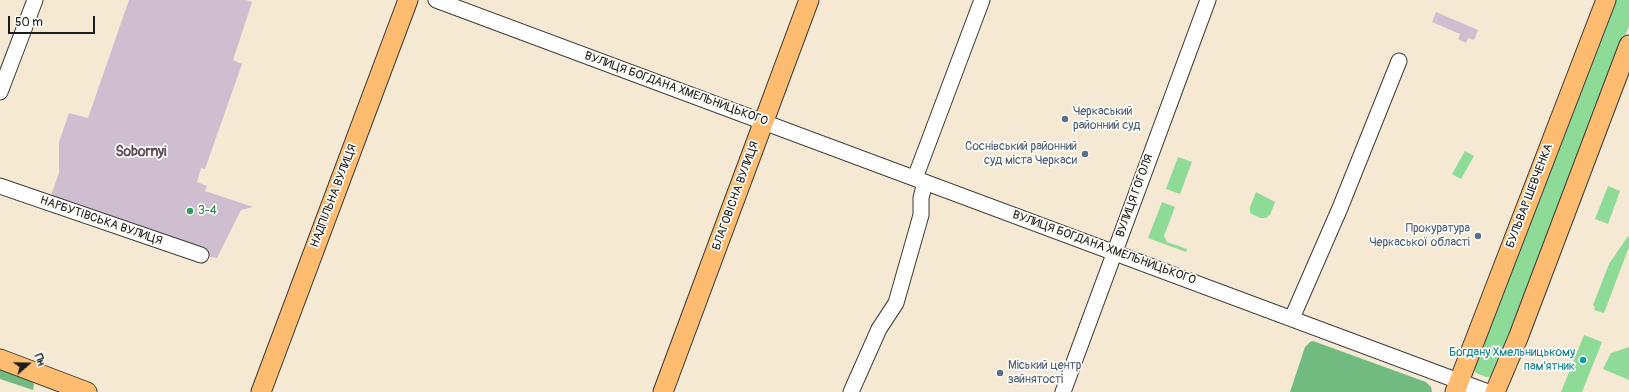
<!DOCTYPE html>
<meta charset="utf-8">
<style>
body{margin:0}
#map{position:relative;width:1629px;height:392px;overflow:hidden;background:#f5e9d3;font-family:Pangolin,sans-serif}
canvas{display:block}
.north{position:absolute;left:8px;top:344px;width:40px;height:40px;-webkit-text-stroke:3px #fdfcf7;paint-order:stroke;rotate:70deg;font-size:11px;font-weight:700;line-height:16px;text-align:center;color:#1c1c1c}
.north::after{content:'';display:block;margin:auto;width:14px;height:18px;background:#1c1c1c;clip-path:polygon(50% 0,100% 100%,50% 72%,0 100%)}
.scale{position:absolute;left:8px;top:16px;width:87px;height:18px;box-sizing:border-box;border:2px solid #1c1c1c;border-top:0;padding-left:5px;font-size:12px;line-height:14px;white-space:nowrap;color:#1c1c1c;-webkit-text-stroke:3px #fdfcf7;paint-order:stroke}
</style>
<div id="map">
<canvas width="1629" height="392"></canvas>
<div class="north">Пн</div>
<div class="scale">50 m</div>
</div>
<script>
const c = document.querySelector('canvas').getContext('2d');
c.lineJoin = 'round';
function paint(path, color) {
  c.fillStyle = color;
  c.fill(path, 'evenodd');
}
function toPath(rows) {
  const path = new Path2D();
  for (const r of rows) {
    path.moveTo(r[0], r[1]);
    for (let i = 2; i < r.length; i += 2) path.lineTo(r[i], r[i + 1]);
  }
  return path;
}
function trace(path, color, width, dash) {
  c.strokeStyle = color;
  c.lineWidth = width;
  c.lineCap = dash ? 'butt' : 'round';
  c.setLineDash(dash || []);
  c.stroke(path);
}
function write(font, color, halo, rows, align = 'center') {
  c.font = font + ' Pangolin,sans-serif';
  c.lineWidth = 3.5;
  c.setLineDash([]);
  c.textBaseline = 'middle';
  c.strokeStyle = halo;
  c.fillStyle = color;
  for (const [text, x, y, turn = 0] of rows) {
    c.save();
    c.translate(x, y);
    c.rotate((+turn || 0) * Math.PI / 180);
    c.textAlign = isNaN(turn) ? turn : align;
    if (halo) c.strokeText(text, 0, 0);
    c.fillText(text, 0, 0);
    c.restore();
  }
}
paint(toPath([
 [129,0,246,0,252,2,233,60,242,64,205,169,201,168,197,182,207,186,205,191,253,207,241,210,217,258,201,255,48,204,59,173,59,142,69,113,88,118],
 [1436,12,1478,30,1474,40,1468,38,1466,43,1458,39,1460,34,1432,22]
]), '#cebed0');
paint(toPath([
 [1613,0,1629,0,1629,26,1497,372,1492,377,1486,377,1476,373,1473,367],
 [1465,151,1474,156,1461,179,1452,174],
 [1178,157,1192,162,1180,194,1166,189],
 [1608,186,1620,191,1608,224,1595,219],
 [1256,192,1275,202,1270,215,1266,218,1260,218,1250,213,1250,207],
 [1162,202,1175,207,1164,236,1167,242,1187,249,1186,252,1148,238],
 [1628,236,1629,237,1629,247,1604,313,1594,310,1595,307,1593,305,1609,264],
 [1584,335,1602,342,1582,392,1561,392],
 [1629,347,1629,380,1603,369,1611,353]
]), '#8edb98');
paint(toPath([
 [1313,341,1426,382,1431,387,1432,392,1290,392,1305,347,1310,342],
 [0,369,31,381,34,384,33,390,0,379]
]), '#72bb80');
const minor = toPath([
 [436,0,1488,392],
 [0,92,35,0],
 [915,178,982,0],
 [0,186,201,255],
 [1292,318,1340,208,1399,61],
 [851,392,879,329,896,303,921,215,921,198,925,182],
 [1063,392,1208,0]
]);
const major = toPath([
 [0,359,87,392],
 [261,392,408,0],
 [663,392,809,0],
 [1455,392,1606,0],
 [1495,392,1518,338,1629,45]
]);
trace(minor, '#3d3b37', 17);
trace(major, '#3d3b37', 21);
trace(minor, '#fff', 15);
trace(major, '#fdbc70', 19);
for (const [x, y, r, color] of [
 [1065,119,4,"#5c6f8a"],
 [1085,154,4,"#5c6f8a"],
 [190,211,4,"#2e9e5b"],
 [1478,236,4,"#5c6f8a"],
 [1583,360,4,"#0f9aa8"],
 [1000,373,4,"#5c6f8a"]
]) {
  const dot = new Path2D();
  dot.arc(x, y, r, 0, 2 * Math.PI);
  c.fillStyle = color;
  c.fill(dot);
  trace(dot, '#fdfcf7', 1.5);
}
write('12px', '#1c1c1c', '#fdfcf7', [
 ["ВУЛИЦЯ БОГДАНА ХМЕЛЬНИЦЬКОГО",676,89,20],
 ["НАДПІЛЬНА ВУЛИЦЯ",334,196,-69],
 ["БЛАГОВІСНА ВУЛИЦЯ",736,196,-70],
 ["ВУЛИЦЯ ГОГОЛЯ",1135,196,-70],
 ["БУЛЬВАР ШЕВЧЕНКА",1530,196,-69],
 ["НАРБУТІВСЬКА ВУЛИЦЯ",101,221,19],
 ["ВУЛИЦЯ БОГДАНА ХМЕЛЬНИЦЬКОГО",1104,248,20]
]);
write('12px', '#4e5e75', '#fdfcf7', [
 ["Черкаський",1073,112],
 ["районний суд",1073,126],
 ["Соснівський районний",1077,147,"right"],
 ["суд міста Черкаси",1077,161,"right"],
 ["Прокуратура",1470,229,"right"],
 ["Черкаської області",1470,243,"right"],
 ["Міський центр",1008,366],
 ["зайнятості",1008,380]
], 'left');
write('12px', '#27864d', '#fdfcf7', [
 ["3-4",198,211]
], 'left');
write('12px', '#0d838f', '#fdfcf7', [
 ["Богдану Хмельницькому",1575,353],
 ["пам'ятник",1575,367]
], 'right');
write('bold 14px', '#5f4c5c', '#fdfcf7', [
 ["Sobornyi",141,152]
]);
</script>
